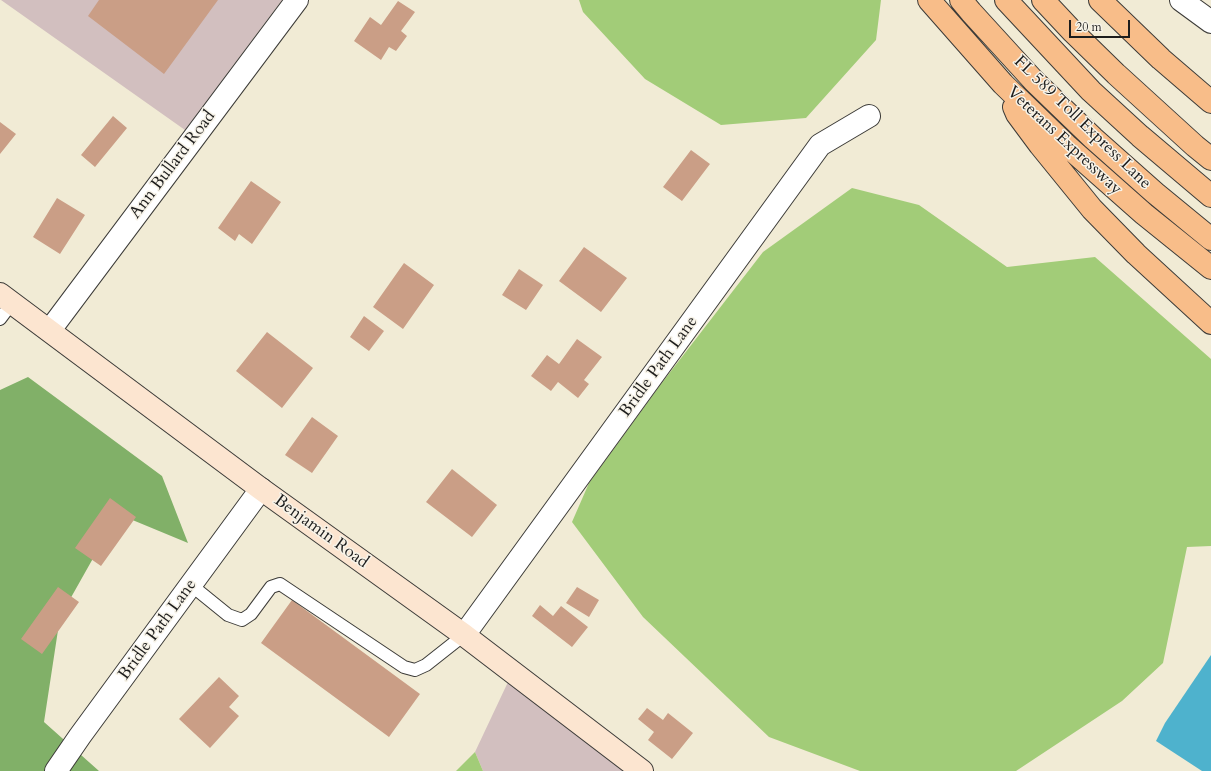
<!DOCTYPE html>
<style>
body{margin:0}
#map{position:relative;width:1211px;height:771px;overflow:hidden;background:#f1ebd5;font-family:Cardo,serif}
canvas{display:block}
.scale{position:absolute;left:1069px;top:20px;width:61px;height:18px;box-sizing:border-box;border:2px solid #1c1c1c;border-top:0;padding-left:5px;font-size:12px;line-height:14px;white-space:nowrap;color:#1c1c1c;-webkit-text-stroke:3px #f7f3e8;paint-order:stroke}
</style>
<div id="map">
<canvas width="1211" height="771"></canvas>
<div class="scale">20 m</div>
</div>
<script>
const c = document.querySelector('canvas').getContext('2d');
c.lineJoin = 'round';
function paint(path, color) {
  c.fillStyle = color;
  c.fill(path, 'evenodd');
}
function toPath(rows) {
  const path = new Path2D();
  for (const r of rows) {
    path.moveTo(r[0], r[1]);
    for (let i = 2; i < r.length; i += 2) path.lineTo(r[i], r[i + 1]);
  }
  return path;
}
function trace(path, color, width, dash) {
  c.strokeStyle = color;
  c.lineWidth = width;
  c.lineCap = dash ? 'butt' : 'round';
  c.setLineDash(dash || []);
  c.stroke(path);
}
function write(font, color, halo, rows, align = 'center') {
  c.font = font + ' Cardo,serif';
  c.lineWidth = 3;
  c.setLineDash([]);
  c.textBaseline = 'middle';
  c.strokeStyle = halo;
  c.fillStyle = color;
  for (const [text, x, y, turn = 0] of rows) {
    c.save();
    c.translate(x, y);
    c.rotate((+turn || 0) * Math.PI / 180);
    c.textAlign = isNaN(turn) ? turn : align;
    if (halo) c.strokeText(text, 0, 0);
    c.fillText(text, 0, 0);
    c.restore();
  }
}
paint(toPath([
 [1,0,282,0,185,130],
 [508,682,624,771,483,771,475,752]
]), '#d2bfbf');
paint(toPath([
 [579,0,881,0,876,40,806,118,721,125,645,79,583,12],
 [852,188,919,205,1007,267,1095,257,1211,359,1211,546,1187,547,1163,663,1122,701,1016,771,860,771,769,737,643,617,572,522,589,483,661,384,763,252],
 [475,752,483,771,456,771]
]), '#a2cc78');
paint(toPath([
 [28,377,162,476,188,543,118,514,60,617,44,722,99,771,0,771,0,390]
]), '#81b068');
paint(toPath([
 [1211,655,1211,771,1202,771,1156,741,1165,723]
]), '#4eb2cd');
paint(toPath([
 [99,0,218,0,164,74,88,16],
 [398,1,415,12,401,31,407,36,396,51,389,47,381,60,354,41,370,17,381,25],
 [113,116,127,128,95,167,81,155],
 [0,122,16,134,0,154],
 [691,150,710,164,682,201,663,187],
 [251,181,281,202,252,244,239,234,235,241,218,228],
 [57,198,85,215,60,254,33,237],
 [584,247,627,278,601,312,559,281],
 [404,263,434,285,403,329,373,307],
 [519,269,543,285,526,310,502,295],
 [364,316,384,331,369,351,350,337],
 [267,332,313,368,282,408,236,371],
 [577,339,602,357,584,380,589,384,578,398,558,382,551,391,531,376,547,355,559,364],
 [312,417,338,436,312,473,285,455],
 [452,469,497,505,472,537,426,502],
 [110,498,136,517,101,566,75,548],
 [58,587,79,602,42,654,21,639],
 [577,587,599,600,589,617,566,603],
 [292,600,420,694,389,737,261,643],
 [540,605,553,616,561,606,588,627,572,647,532,616],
 [219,677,239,696,229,707,239,716,210,748,179,719],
 [647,708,663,720,668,713,693,733,672,759,648,740,654,732,638,719]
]), '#ca9e86');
const lane = toPath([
 [0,319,12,303],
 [191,585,228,615,242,620,251,614,271,587,280,584,404,667,415,670,426,665,464,635]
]);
const street = toPath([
 [1181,0,1211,22],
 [50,330,297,0],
 [464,635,820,145,869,116],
 [56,771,80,736,261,489]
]);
const secondary = toPath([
 [0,294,261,489,464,635,642,771]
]);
const highway = toPath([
 [929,0,1003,84,1066,145,1144,214,1211,268],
 [961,0,971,12,1034,81,1093,138,1155,193,1211,239],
 [1006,0,1091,91,1140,136,1211,196],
 [1043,0,1073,32,1116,74,1195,146,1211,159],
 [1100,0,1161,59,1211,102],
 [1014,107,1017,114,1040,145,1092,209,1136,254,1211,323]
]);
trace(lane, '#3c3b38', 14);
trace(street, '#3c3b38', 24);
trace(secondary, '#3c3b38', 24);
trace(highway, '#3c3b38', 24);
trace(lane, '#fff', 12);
trace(street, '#fff', 22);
trace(secondary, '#fce5d0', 22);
trace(highway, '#f8bd89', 22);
write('17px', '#1c1c1c', '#f7f3e8', [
 ["FL 589 Toll Express Lane",1082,123,44],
 ["Veterans Expressway",1064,141,43],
 ["Ann Bullard Road",173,165,-53],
 ["Bridle Path Lane",659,367,-54],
 ["Benjamin Road",321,532,36],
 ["Bridle Path Lane",158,630,-54]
]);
</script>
